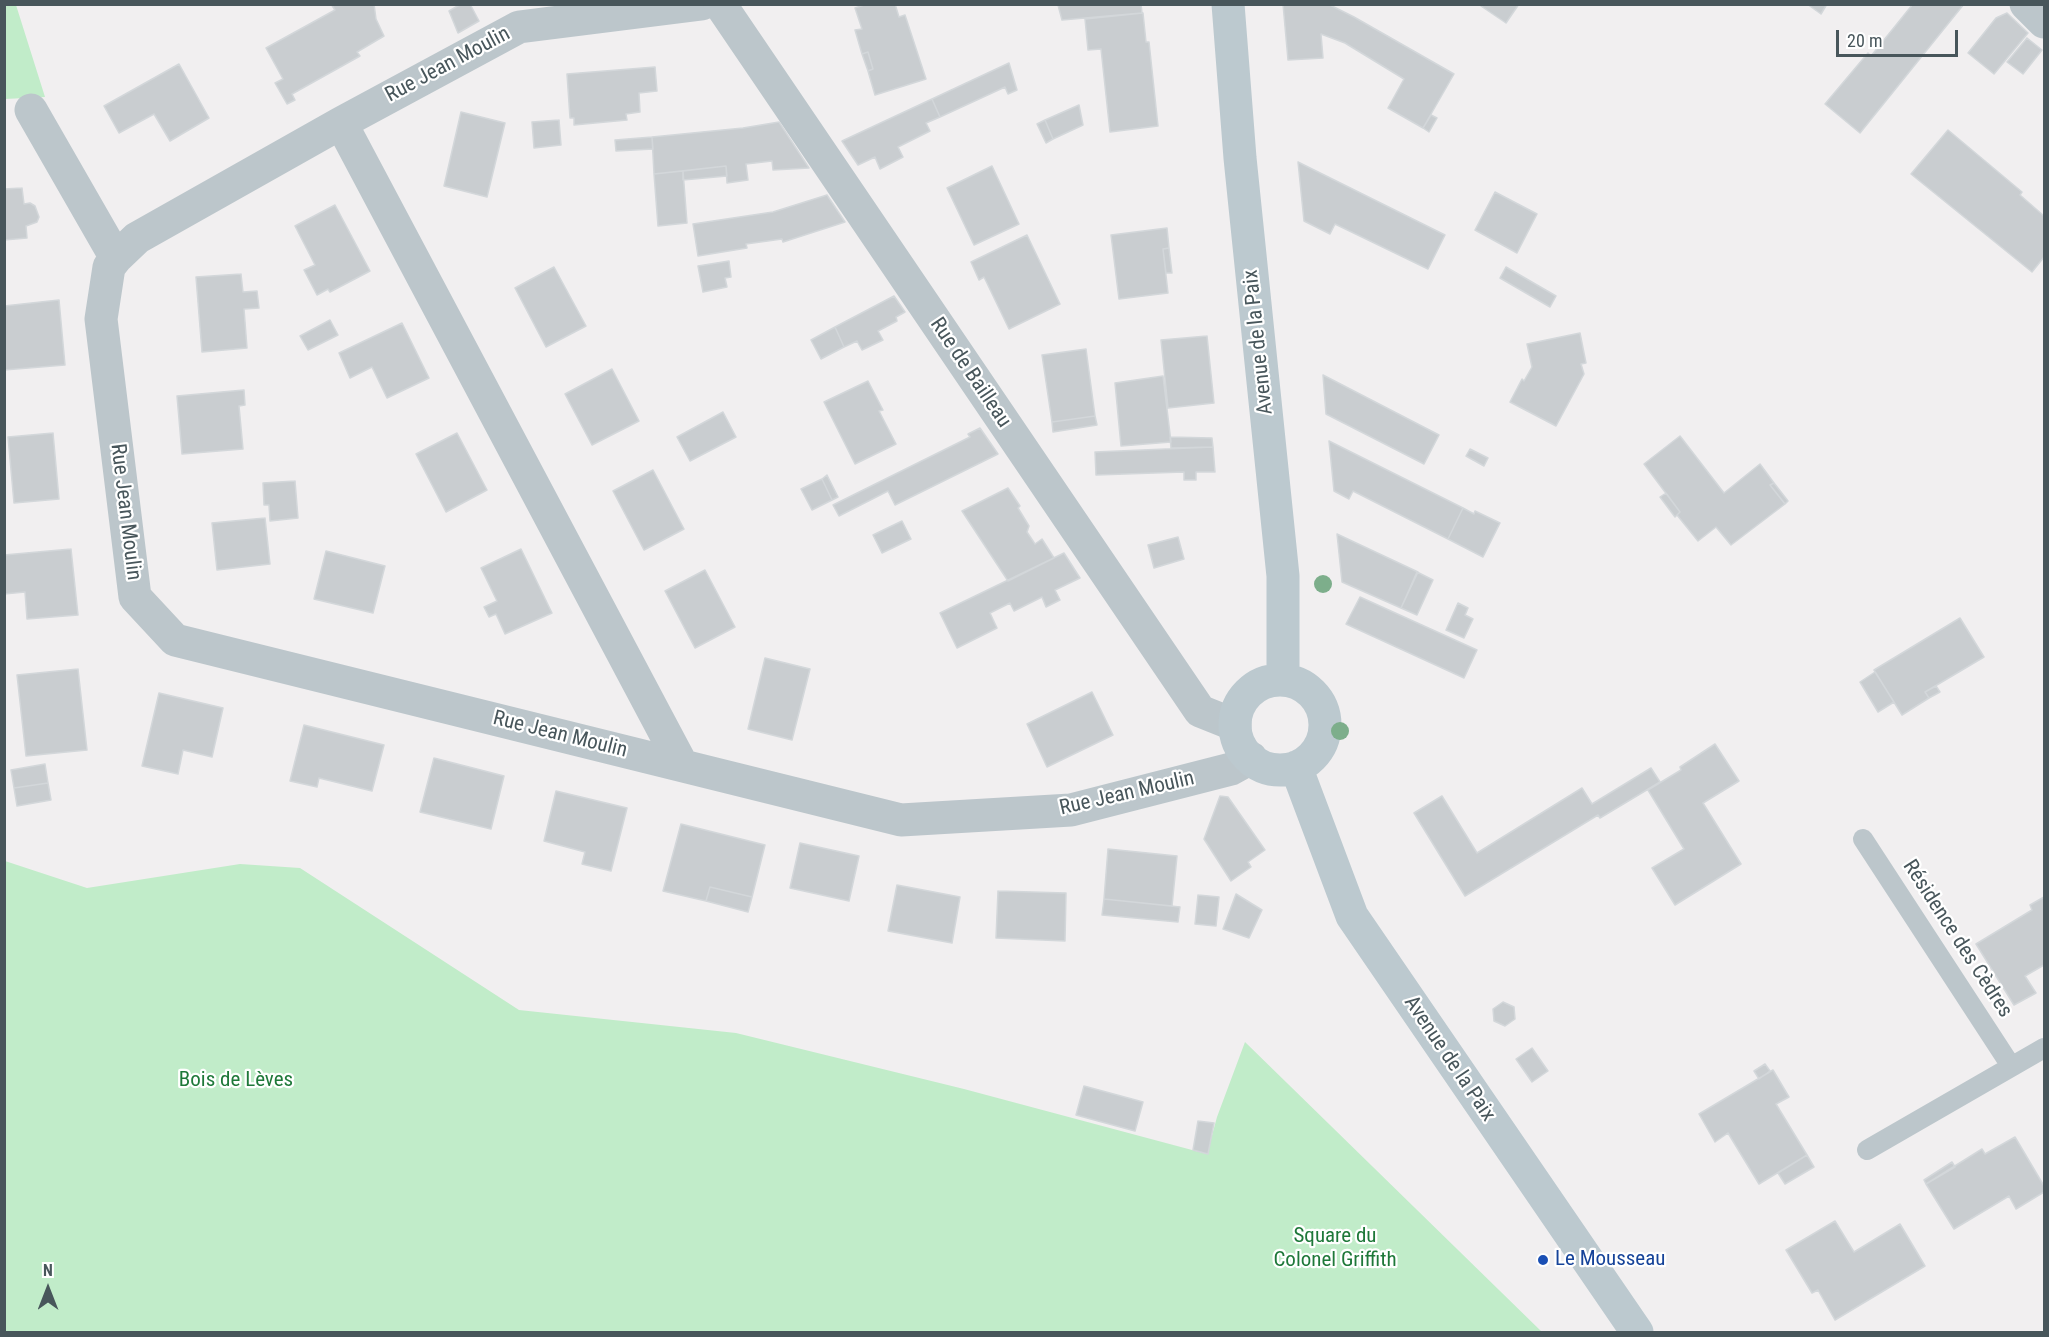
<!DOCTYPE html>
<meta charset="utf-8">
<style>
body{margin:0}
#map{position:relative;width:2049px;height:1337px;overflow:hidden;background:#f1eff0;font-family:"Roboto Condensed",sans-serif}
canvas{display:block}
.frame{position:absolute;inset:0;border:6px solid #48565b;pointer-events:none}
.north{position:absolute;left:18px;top:1259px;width:60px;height:60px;-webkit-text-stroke:4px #fff;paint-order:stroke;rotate:0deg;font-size:16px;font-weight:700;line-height:24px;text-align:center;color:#48565b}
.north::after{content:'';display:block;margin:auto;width:21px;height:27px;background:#48565b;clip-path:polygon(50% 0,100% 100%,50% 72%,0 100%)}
.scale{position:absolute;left:1836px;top:30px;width:122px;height:27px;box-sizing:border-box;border:3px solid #48565b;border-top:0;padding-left:8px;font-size:18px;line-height:21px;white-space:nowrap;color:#48565b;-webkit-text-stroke:4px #fff;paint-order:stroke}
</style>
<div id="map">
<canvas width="2049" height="1337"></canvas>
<div class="frame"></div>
<div class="north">N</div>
<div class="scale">20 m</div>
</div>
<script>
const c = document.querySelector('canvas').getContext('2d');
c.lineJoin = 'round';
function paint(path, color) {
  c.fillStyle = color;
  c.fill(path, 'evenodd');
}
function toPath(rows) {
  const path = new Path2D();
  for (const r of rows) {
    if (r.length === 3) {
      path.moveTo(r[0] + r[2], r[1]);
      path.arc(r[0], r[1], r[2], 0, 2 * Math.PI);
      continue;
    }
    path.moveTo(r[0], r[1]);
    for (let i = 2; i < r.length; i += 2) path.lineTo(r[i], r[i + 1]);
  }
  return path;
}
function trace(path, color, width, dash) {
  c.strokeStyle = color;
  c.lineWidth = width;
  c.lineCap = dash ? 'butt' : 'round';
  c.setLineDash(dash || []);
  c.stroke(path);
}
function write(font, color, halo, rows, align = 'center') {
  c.font = font + ' "Roboto Condensed",sans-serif';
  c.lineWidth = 4.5;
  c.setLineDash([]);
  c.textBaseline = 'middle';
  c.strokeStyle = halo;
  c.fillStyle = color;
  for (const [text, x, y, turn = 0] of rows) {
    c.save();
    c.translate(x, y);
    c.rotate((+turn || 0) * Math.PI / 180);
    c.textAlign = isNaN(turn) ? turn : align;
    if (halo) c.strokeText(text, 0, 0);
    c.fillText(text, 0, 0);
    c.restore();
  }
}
paint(toPath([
 [4,5,16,5,45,97,5,99],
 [5,861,87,888,240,864,300,868,519,1010,736,1033,964,1089,1207,1154,1217,1117,1245,1042,1542,1332,5,1332]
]), '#c1ecc9');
const building = toPath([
 [331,4,374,4,376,19,384,36,357,52,360,56,292,94,295,100,287,104,275,83,283,79,266,48,335,10,331,4],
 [461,4,470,4,479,21,458,33,449,11,461,4],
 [867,4,895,4,899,17,905,15,926,79,875,95,868,71,873,69,868,52,862,54,855,30,862,29,855,8,867,4],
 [1141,4,1142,13,1062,20,1058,5,1141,4],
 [1283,4,1328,4,1354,17,1454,74,1423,128,1388,108,1404,79,1345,43,1321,34,1323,58,1288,60,1283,4],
 [1478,4,1519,4,1506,23,1478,4],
 [1807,4,1827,4,1821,14,1807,4],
 [1913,4,1964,4,1860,133,1825,104,1868,53,1871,56,1913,4],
 [1143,13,1146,42,1149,42,1158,126,1110,132,1101,49,1088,50,1085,19,1143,13],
 [2007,13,2028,33,1994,74,1968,53,1996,18,2007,13],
 [2027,38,2042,50,2023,74,2007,62,2027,38],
 [868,52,873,69,868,71,862,54,868,52],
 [1009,63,1017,90,1008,94,1005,87,940,117,932,99,1009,63],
 [179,64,209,118,170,141,154,114,119,133,104,106,179,64],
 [655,67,657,91,639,93,640,112,626,114,627,120,574,125,574,118,570,118,567,74,655,67],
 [932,99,940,117,926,123,930,131,898,147,903,157,880,169,875,157,858,165,842,141,932,99],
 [1079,105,1083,125,1053,139,1045,120,1079,105],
 [461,112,505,123,487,197,444,186,461,112],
 [1431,115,1437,118,1429,132,1423,128,1431,115],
 [559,120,561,145,534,148,532,122,559,120],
 [1045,120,1053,139,1046,143,1037,124,1045,120],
 [779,122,809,168,773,170,772,161,746,164,748,180,727,183,726,166,654,174,652,137,743,128,779,122],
 [1948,130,2022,192,2020,195,2044,216,2044,257,2032,272,1911,174,1948,130],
 [652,137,653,149,616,151,615,140,652,137],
 [1298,162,1445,235,1428,269,1335,224,1330,234,1304,221,1298,162],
 [726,166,727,176,683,180,683,171,726,166],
 [992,166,1019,224,974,245,947,188,992,166],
 [683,171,687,223,658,226,654,174,683,171],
 [22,188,24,204,30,203,35,206,39,217,37,222,26,226,27,238,4,240,4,189,22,188],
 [1495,192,1537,214,1517,253,1475,230,1495,192],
 [827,195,845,222,783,242,782,239,746,244,747,248,698,256,693,224,773,212,827,195],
 [335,205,370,271,330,292,328,289,317,295,304,270,315,265,295,226,335,205],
 [1167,228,1169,248,1163,249,1168,293,1119,299,1111,235,1167,228],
 [1027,235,1060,304,1009,329,984,277,979,280,971,262,1027,235],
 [1169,248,1172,273,1166,273,1163,249,1169,248],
 [729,261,731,277,725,278,727,287,703,292,698,266,729,261],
 [554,267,586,326,546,347,515,288,554,267],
 [1506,267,1556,296,1550,307,1500,278,1506,267],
 [241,274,243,292,257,291,259,308,244,309,247,348,202,352,196,277,241,274],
 [894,296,905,312,896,317,897,321,878,331,883,340,862,350,857,341,844,347,835,327,894,296],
 [59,300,65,365,4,370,4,306,59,300],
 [330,320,338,335,308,350,300,336,330,320],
 [402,323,429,378,387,398,372,367,350,378,339,353,402,323],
 [835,327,844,347,821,359,811,340,835,327],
 [1580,333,1586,363,1581,364,1584,374,1556,426,1510,402,1522,379,1524,381,1532,367,1527,344,1580,333],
 [1207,336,1214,403,1168,408,1161,340,1207,336],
 [1086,349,1095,416,1052,422,1042,355,1086,349],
 [612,369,639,421,592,445,565,394,612,369],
 [1323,375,1439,435,1424,464,1326,414,1323,375],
 [1163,376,1171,442,1121,446,1115,383,1163,376],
 [868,381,883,410,879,411,896,444,855,464,824,402,868,381],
 [244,390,245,405,239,406,243,449,182,454,177,396,244,390],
 [723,412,736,437,690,461,677,437,723,412],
 [1095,416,1097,425,1053,432,1052,422,1095,416],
 [980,428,998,454,895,505,888,491,839,516,833,505,970,437,968,434,980,428],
 [53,433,59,499,14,503,8,437,53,433],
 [457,433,487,490,446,512,416,454,457,433],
 [1680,436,1724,493,1760,464,1774,483,1770,485,1785,504,1731,545,1716,527,1698,541,1677,515,1680,512,1644,464,1680,436],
 [1170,437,1212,438,1213,447,1171,448,1170,437],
 [1329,441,1463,508,1448,539,1353,491,1349,499,1334,491,1329,441],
 [1213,447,1215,472,1196,472,1196,480,1184,480,1184,472,1096,475,1095,452,1213,447],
 [1470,449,1488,458,1484,466,1466,456,1470,449],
 [653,470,684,529,644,550,613,491,653,470],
 [827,475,838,497,832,500,822,479,827,475],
 [822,479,832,500,812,510,801,489,822,479],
 [295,481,298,518,270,521,269,505,264,505,263,483,295,481],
 [1774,483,1788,501,1785,504,1770,485,1774,483],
 [1008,488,1020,506,1018,508,1029,526,1027,532,1035,544,1042,539,1054,558,1008,581,962,511,1008,488],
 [1666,493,1680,512,1675,517,1660,497,1666,493],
 [1463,508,1474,514,1475,511,1500,523,1483,557,1448,539,1463,508],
 [265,518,270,564,217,570,212,523,265,518],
 [902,521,911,539,882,553,873,535,902,521],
 [1337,534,1418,572,1401,608,1342,582,1337,534],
 [1178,537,1184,559,1154,568,1148,545,1178,537],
 [71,549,78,615,27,619,25,592,4,594,4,555,71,549],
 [521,549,552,613,505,634,496,614,489,617,484,607,497,601,481,568,521,549],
 [326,551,385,566,373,613,314,599,326,551],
 [1064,553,1080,578,1055,590,1060,600,1046,607,1042,597,1014,611,1010,603,990,613,997,628,957,648,940,613,1064,553],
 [705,570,735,627,695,648,665,591,705,570],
 [1417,572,1433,580,1417,615,1401,608,1417,572],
 [1360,597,1477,650,1464,678,1346,624,1360,597],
 [1458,603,1468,608,1465,615,1473,619,1464,638,1446,630,1458,603],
 [1960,618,1984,657,1925,692,1929,698,1902,715,1874,670,1960,618],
 [765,658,810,669,792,740,748,729,765,658],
 [78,669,87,750,26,756,17,675,78,669],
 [1875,672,1894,702,1878,712,1860,682,1875,672],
 [1936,686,1940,692,1929,698,1925,692,1936,686],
 [1092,692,1113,735,1047,767,1027,724,1092,692],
 [159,693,223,708,212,757,183,750,178,774,142,766,159,693],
 [304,725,384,745,372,791,319,778,317,787,290,781,304,725],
 [1715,744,1739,781,1703,803,1741,864,1675,905,1652,868,1684,849,1648,790,1681,770,1680,767,1715,744],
 [434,758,504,776,491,829,420,812,434,758],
 [45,764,48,783,14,788,11,770,45,764],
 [1651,768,1660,782,1600,818,1598,815,1465,896,1414,813,1442,796,1477,853,1582,788,1592,804,1651,768],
 [48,783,51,800,17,806,14,788,48,783],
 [556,791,627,808,611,871,582,864,585,852,544,841,556,791],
 [1220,796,1228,797,1265,850,1248,862,1251,867,1231,881,1204,839,1220,796],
 [681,824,765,845,752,897,710,887,706,901,663,891,681,824],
 [800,843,859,856,849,901,790,888,800,843],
 [1108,849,1177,856,1172,906,1104,899,1108,849],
 [897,885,960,897,952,943,888,931,897,885],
 [710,887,752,897,748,912,706,901,710,887],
 [998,891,1066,893,1065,941,996,938,998,891],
 [1236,894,1262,910,1249,938,1223,929,1236,894],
 [1198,895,1219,897,1216,926,1195,924,1198,895],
 [2044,897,2044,965,2025,976,2036,993,2014,1005,1976,944,2032,910,2030,905,2044,897],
 [1104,899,1180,907,1178,922,1102,915,1104,899],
 [1503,1002,1514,1007,1515,1019,1505,1026,1494,1021,1493,1009,1503,1002],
 [1532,1048,1548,1071,1532,1082,1516,1059,1532,1048],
 [1765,1064,1770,1071,1759,1079,1754,1071,1765,1064],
 [1773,1070,1789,1097,1776,1104,1807,1155,1759,1184,1728,1133,1715,1142,1699,1114,1773,1070],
 [1084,1086,1143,1102,1135,1131,1076,1115,1084,1086],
 [1198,1121,1214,1123,1208,1154,1193,1150,1198,1121],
 [2015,1137,2044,1186,2044,1192,2016,1209,2009,1196,1954,1229,1926,1184,1982,1149,1985,1154,2015,1137],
 [1807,1155,1814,1167,1785,1184,1778,1173,1807,1155],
 [1952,1162,1955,1167,1926,1184,1924,1180,1952,1162],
 [1835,1221,1854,1252,1900,1224,1925,1266,1835,1320,1818,1290,1812,1293,1786,1250,1835,1221]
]);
paint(building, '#c9cdd0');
trace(building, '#d3d7da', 1.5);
trace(toPath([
 [1863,839,2011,1066],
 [1867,1150,2044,1048]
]), '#bcc6cb', 20);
trace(toPath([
 [702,4,519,27,341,123,137,238,116,258,109,267,101,319,135,597,175,640,901,820,1071,810,1231,769,1251,758],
 [2026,4,2044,22],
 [31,110,116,258],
 [341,123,682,765]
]), '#bcc6cb', 33);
trace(toPath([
 [720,4,1200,711,1235,725]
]), '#bcc6cb', 33);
trace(toPath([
 [1228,4,1240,158,1283,576,1283,680],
 [1280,725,45],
 [1296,767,1352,916,1637,1332]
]), '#bcc9cf', 33);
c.fillStyle = '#7dae8b';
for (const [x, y] of [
 [1323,584],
 [1340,731]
]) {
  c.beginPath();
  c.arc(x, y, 9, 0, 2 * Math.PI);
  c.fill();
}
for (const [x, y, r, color] of [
 [1543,1260,6,"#1a4fb4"]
]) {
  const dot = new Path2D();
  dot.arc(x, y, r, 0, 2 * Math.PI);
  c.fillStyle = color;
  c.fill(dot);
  trace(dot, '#fff', 2);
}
write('21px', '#48565b', '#fff', [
 ["Rue Jean Moulin",448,65,-28],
 ["Avenue de la Paix",1259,342,-96],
 ["Rue de Bailleau",970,373,56],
 ["Rue Jean Moulin",125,512,83],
 ["Rue Jean Moulin",560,735,14],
 ["Rue Jean Moulin",1127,794,-13],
 ["Résidence des Cèdres",1957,939,57],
 ["Avenue de la Paix",1449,1059,56]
]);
write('21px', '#1e7839', '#fff', [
 ["Bois de Lèves",236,1081],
 ["Square du",1335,1237],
 ["Colonel Griffith",1335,1261]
]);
write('21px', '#164399', '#fff', [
 ["Le Mousseau",1555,1260]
], 'left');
</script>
